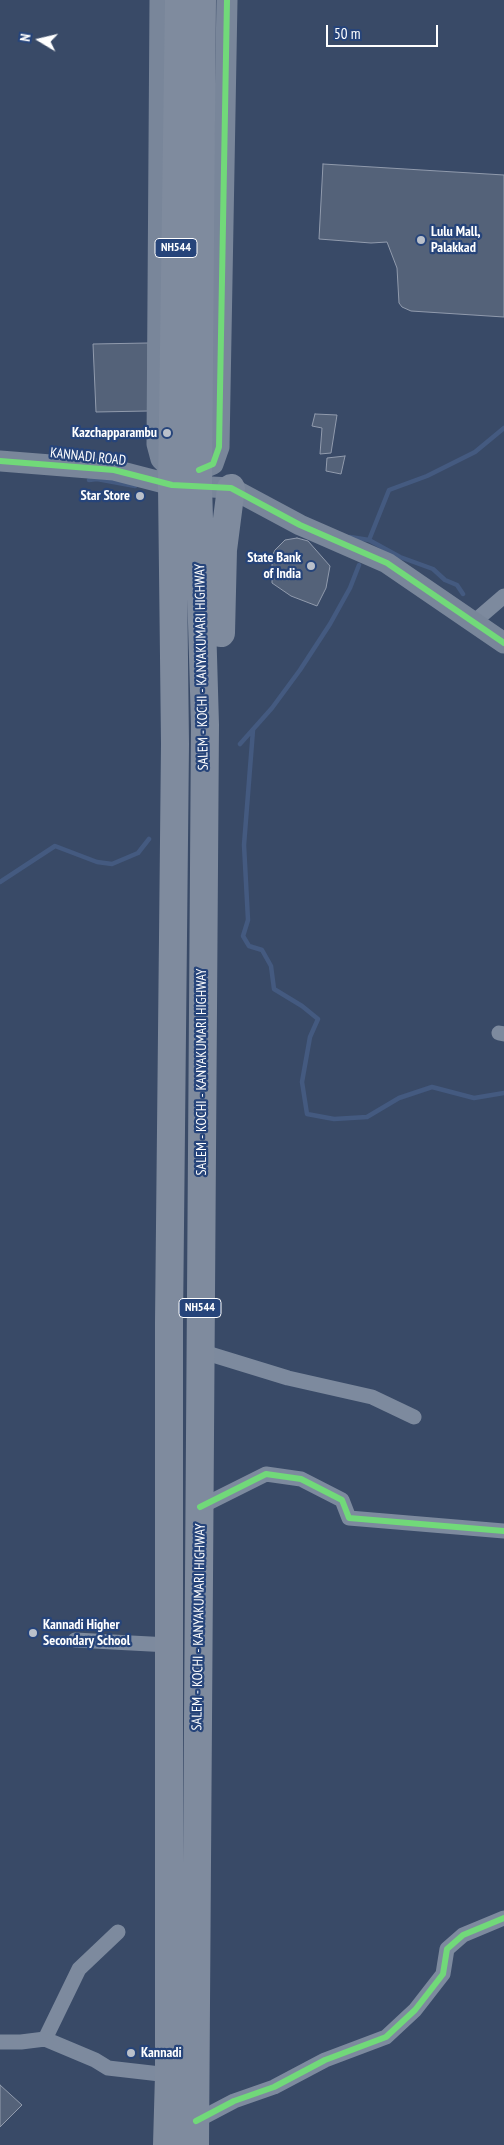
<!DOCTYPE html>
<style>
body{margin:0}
#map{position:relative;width:504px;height:2145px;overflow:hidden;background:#394a67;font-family:"PT Sans Narrow",sans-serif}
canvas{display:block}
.north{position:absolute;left:15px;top:15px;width:50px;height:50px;-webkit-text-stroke:4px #26447a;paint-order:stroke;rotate:279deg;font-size:14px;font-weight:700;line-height:20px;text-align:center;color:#fff}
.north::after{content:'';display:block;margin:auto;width:18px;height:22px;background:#fff;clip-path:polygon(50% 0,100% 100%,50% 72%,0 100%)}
.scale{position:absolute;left:326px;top:25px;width:112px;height:22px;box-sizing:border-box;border:2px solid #fff;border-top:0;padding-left:6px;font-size:15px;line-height:18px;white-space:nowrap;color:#fff;-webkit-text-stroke:4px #26447a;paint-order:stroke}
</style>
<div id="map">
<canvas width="504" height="2145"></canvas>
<div class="north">N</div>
<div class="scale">50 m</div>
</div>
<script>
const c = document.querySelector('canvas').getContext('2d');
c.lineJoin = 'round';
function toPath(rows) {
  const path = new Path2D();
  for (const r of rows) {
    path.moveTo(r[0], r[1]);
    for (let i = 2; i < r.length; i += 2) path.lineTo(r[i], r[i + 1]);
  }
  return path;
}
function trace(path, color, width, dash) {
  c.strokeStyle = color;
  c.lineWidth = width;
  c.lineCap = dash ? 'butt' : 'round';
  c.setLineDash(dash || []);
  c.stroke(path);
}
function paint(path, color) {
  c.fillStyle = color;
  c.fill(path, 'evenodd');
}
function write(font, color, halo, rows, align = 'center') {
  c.font = font + ' "PT Sans Narrow",sans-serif';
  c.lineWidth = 4.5;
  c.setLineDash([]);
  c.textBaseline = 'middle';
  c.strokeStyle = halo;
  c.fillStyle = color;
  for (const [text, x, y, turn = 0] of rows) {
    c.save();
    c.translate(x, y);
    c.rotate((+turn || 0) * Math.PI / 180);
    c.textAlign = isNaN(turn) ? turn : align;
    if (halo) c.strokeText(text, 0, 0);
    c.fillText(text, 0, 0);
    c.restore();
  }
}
trace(toPath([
 [89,480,97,479,135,486],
 [350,537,369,540,400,557,433,569,445,580,457,585,463,594],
 [369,540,389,490,427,476,475,452,504,428],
 [253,730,244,845,248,920,243,936,249,946,262,950,271,966,274,989,302,1006,318,1019,310,1037,302,1082,307,1114,334,1119,367,1117,399,1098,432,1087,474,1098,504,1093],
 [240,744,272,708,300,670,330,624,350,588,359,565],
 [0,882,55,846,97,862,112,864,138,853,149,839]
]), '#445a80', 4.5);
const building = toPath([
 [323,164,504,175,504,317,411,311,402,307,399,303,397,268,387,242,371,243,319,239,323,164],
 [148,343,148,411,96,412,93,344,148,343],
 [315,414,337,415,331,453,320,454,322,428,312,426,315,414],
 [345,456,341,474,326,471,327,458,345,456],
 [297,538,308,541,330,566,326,588,317,606,291,596,272,583,272,556,275,550,285,540,297,538],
 [0,2085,22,2105,0,2127,0,2085]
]);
paint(building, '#546279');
trace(building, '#919bad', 1);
trace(toPath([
 [475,621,504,596],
 [499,1033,504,1034],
 [200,1351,288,1378,372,1397,414,1417],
 [200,1507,266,1474,301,1479,342,1500,349,1518,504,1531],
 [75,1640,169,1645],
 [45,2039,79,1969,118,1932],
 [0,2042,21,2042,45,2039,95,2060,108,2068,169,2075],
 [196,2121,234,2101,274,2087,325,2060,386,2037,415,2010,443,1974,447,1949,463,1935,504,1918]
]), '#7d8a9e', 15);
trace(toPath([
 [160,0,157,444,161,459,173,471],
 [0,461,114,470,172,485,231,488,300,525,387,563,504,643],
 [199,470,213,464,219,447,227,0]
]), '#79869a', 21);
trace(toPath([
 [221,633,223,550,231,488],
 [167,2145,169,2075,169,1322,175,744,172,485,179,0],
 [195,2145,205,725,198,485,202,0]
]), '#7f8b9e', 28);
trace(toPath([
 [0,461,114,470,172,485,231,488,300,525,387,563,504,643],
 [199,470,213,464,219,447,227,0],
 [200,1507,266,1474,301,1479,342,1500,349,1518,504,1531],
 [196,2121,234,2101,274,2087,325,2060,386,2037,415,2010,443,1974,447,1949,463,1935,504,1918]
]), '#71d979', 6);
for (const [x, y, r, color] of [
 [421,240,5,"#bac0ca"],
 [167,433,5,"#bac0ca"],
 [140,496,5,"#bac0ca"],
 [311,566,5,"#bac0ca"],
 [33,1633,5,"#bac0ca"],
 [131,2053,5,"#bac0ca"]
]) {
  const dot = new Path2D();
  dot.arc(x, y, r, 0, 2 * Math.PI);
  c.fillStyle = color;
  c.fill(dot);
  trace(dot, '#26447a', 2);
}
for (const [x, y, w] of [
 [176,248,42],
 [200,1308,42]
]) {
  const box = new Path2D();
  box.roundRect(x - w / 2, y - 9.5, w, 19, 4);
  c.fillStyle = '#26447a';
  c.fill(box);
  trace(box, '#fff', 1);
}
write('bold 12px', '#fff', null, [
 ["NH544",176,248],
 ["NH544",200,1308]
]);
write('bold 14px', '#fff', '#26447a', [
 ["Lulu Mall,",431,232],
 ["Palakkad",431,248],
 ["Kazchapparambu",157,433,"right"],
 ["Star Store",130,496,"right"],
 ["State Bank",301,558,"right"],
 ["of India",301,574,"right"],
 ["Kannadi Higher",43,1625],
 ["Secondary School",43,1641],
 ["Kannadi",141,2053]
], 'left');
write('14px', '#fff', '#26447a', [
 ["KANNADI ROAD",88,457,6],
 ["SALEM - KOCHI - KANYAKUMARI HIGHWAY",202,667,-91],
 ["SALEM - KOCHI - KANYAKUMARI HIGHWAY",202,1072,-90],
 ["SALEM - KOCHI - KANYAKUMARI HIGHWAY",199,1627,-89]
]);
</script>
